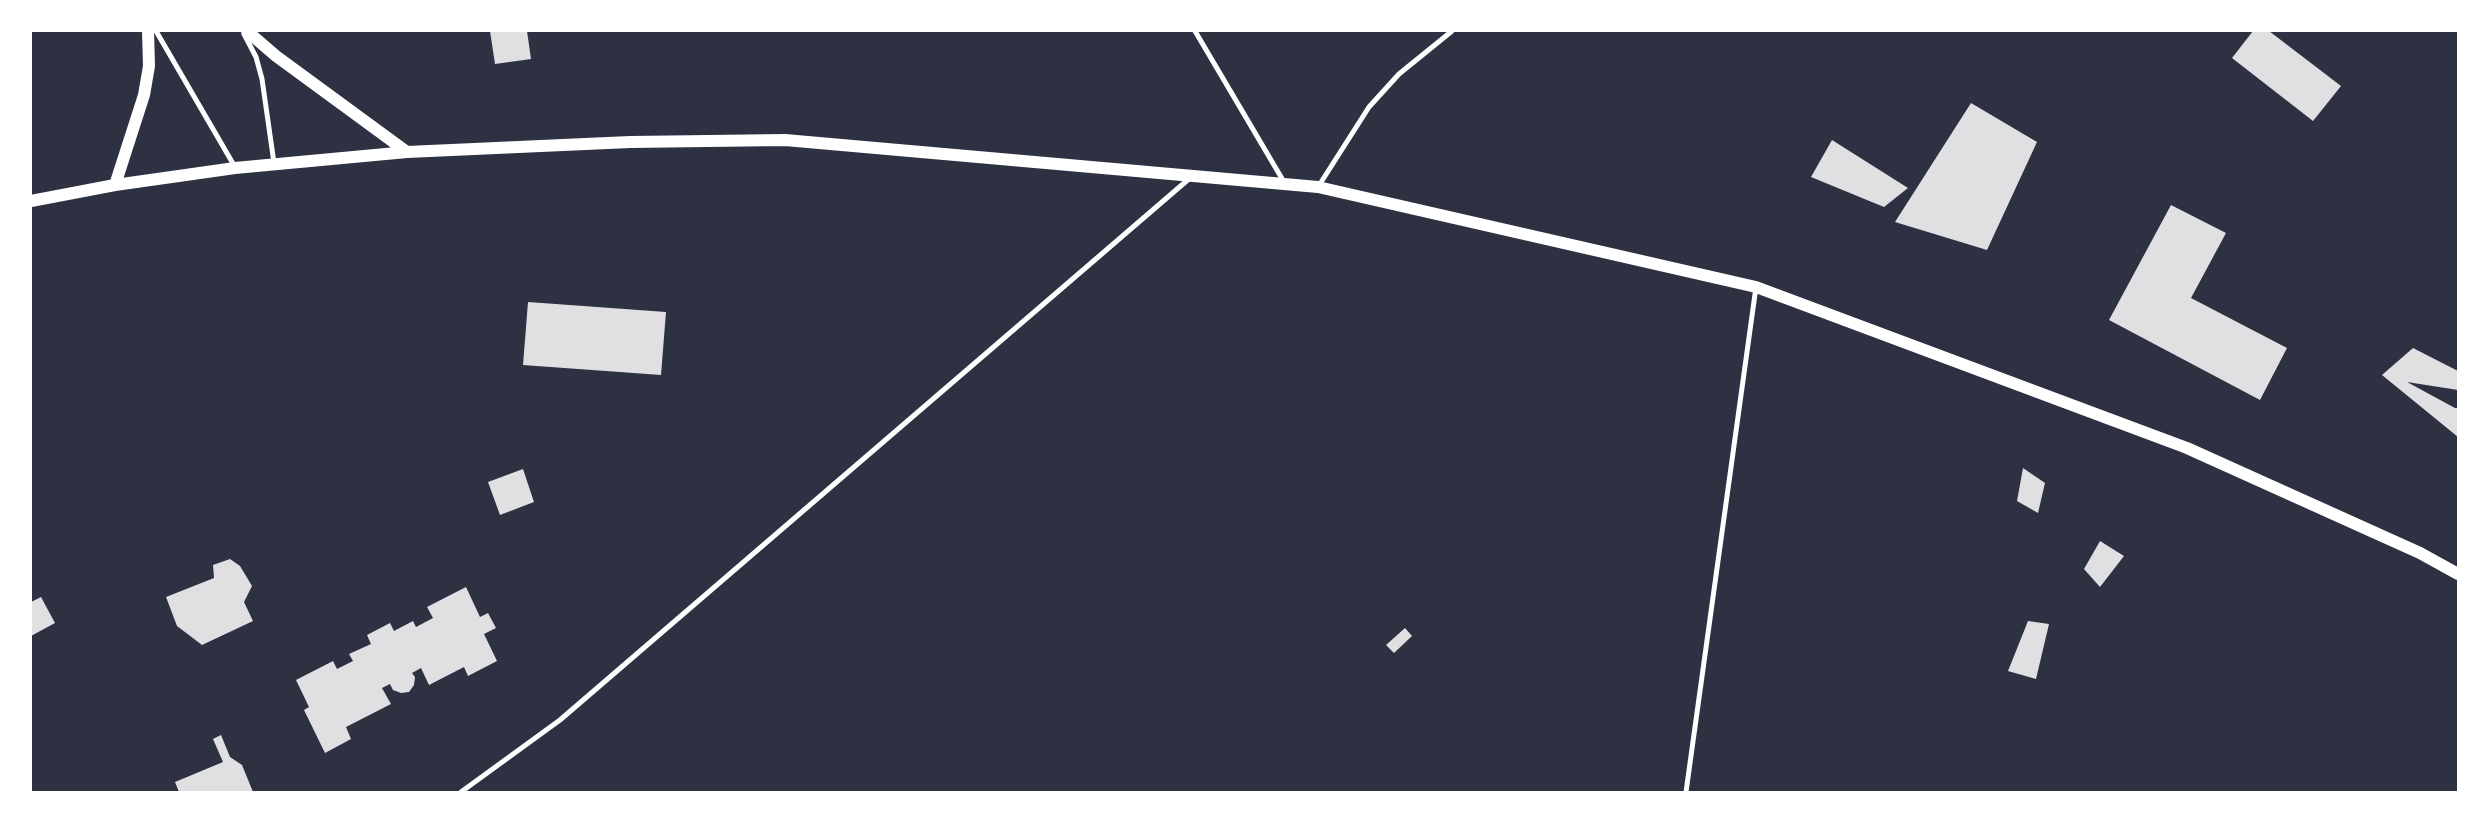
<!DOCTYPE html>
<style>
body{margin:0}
#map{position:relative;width:2489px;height:823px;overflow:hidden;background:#2d3142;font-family:"IBM Plex Serif",serif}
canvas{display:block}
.frame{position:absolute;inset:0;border:32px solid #fff;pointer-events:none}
</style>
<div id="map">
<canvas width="2489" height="823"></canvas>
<div class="frame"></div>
</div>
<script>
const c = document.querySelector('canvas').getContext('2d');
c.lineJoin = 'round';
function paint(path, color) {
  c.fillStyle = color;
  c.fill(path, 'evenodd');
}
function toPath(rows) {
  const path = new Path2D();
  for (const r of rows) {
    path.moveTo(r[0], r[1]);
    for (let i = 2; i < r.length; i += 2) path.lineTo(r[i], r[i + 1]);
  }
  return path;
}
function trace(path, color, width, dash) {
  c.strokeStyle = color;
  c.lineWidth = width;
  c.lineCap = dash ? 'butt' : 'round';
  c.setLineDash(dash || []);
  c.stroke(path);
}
paint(toPath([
 [490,31,527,31,531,59,495,64],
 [2253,31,2269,31,2341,86,2313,121,2232,58],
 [1971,103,2037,142,1987,250,1895,222],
 [1832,140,1908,188,1884,207,1811,177],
 [2171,205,2226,233,2191,298,2287,348,2260,400,2109,320],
 [528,302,666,312,661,375,523,365],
 [2413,348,2458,371,2458,390,2407,382,2455,408,2458,408,2458,437,2382,375],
 [2023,468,2045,483,2038,513,2017,501],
 [523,469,534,502,500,515,488,482],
 [2100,541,2124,556,2100,587,2084,569],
 [230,559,240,566,252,586,244,602,253,621,202,645,177,626,166,597,214,578,213,565],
 [466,587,480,617,488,613,496,628,484,634,497,661,468,676,464,667,429,685,421,668,412,673,415,677,414,685,409,692,401,693,393,690,390,684,382,688,391,704,346,727,351,739,325,753,304,710,309,707,296,680,333,661,337,669,353,661,349,654,371,644,367,635,390,623,394,631,413,621,416,627,433,618,427,607],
 [41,597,55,623,31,636,31,602],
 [2028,621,2049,624,2036,679,2008,671],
 [1405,628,1412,636,1394,653,1386,645],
 [221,735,230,757,242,765,253,792,179,792,175,782,223,762,213,739]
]), '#e0e0e3');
trace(toPath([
 [156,31,235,167],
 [1195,31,1284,182],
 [244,34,256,57,262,79,274,163],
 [1318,187,1369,107,1399,74,1452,31],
 [461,792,560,720,1190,178],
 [1686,792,1756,287]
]), '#fff', 5);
trace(toPath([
 [247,31,276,56,407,152],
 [115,185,144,95,149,66,148,31],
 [31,201,115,185,235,168,407,152,630,142,785,140,1318,187,1756,287,2187,448,2420,553,2458,574]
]), '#fff', 12);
</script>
